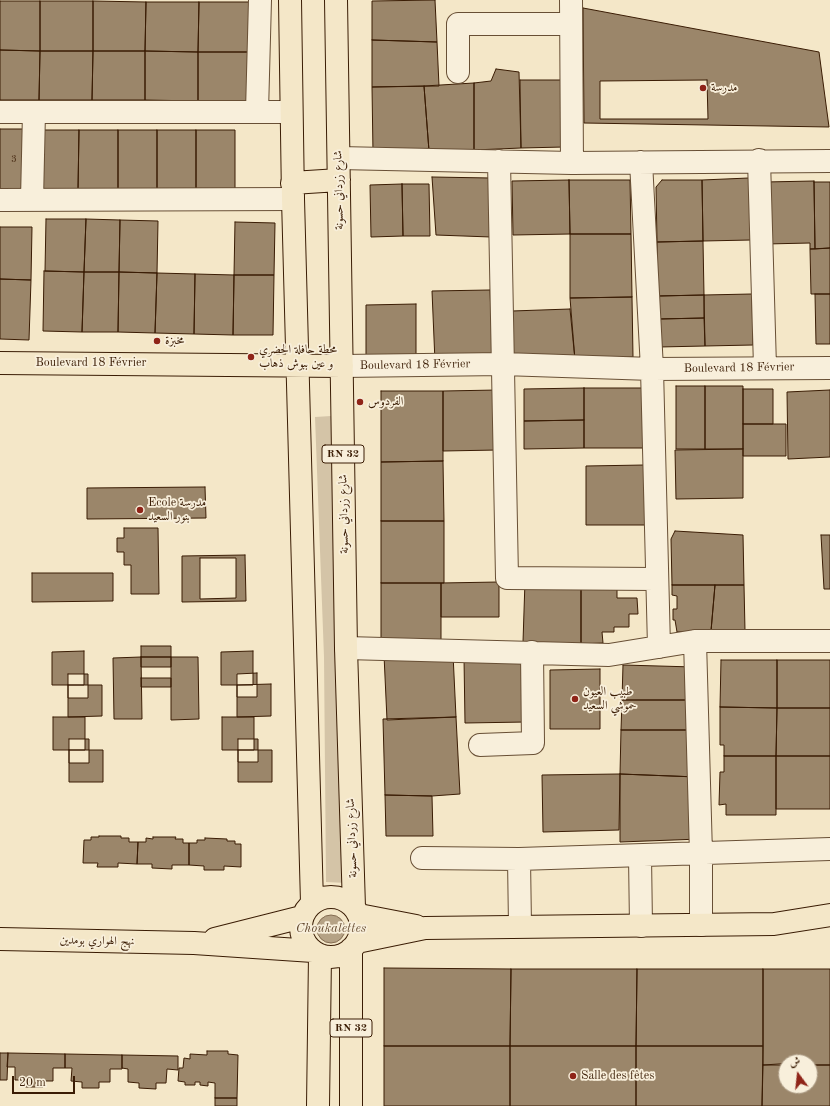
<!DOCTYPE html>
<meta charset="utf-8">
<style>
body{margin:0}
#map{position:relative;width:830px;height:1106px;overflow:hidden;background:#f4e7c8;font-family:"Old Standard TT",Amiri,serif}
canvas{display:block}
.north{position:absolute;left:778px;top:1054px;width:40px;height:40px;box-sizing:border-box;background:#f8efdb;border:1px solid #ac9b85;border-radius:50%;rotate:345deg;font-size:11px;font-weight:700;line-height:16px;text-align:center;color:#3a1c04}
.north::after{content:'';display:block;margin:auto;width:14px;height:18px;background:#8f2418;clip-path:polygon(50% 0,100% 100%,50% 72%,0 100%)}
.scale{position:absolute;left:12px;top:1076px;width:63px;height:18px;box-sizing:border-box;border:2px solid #3a1c04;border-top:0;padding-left:5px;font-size:12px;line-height:14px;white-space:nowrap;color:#3a1c04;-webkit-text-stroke:3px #f8efdb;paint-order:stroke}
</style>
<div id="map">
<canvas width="830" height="1106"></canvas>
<div class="north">ش</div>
<div class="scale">20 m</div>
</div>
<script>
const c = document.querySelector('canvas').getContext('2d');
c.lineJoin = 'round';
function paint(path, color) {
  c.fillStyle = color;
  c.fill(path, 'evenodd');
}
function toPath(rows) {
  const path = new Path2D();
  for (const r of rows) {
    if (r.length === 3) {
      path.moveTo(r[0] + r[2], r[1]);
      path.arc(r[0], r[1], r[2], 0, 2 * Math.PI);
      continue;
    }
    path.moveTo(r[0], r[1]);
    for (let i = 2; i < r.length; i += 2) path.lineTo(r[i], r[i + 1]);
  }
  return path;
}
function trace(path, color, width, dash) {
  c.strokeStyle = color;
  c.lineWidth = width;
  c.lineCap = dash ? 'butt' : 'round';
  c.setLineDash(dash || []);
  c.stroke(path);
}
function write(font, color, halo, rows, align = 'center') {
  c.font = font + ' "Old Standard TT",Amiri,serif';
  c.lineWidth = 3.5;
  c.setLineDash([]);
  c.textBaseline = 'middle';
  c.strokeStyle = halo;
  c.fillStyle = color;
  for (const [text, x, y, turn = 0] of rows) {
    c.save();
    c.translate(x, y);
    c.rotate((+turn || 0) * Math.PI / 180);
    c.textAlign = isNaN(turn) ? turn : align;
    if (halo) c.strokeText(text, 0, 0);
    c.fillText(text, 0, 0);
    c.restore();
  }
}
paint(toPath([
 [331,416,347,883,326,882,324,657,315,417]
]), '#d4c4a7');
const water = toPath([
 [331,929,14]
]);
paint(water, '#b5a285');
trace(water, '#846c51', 1);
const building = toPath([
 [435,0,437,42,372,40,372,1,435,0],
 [0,1,40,1,40,51,0,50,0,1],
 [40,1,93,1,93,51,40,51,40,1],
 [93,1,146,2,145,51,93,51,93,1],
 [146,2,199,2,198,52,145,51,146,2],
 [199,2,251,2,251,52,198,52,199,2],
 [583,8,819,52,829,127,584,123,583,8],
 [372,40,437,42,439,86,372,87,372,40],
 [0,50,40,51,39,100,0,100,0,50],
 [40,51,93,51,92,100,39,100,40,51],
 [93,51,145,51,145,100,92,100,93,51],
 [145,51,198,52,198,101,145,100,145,51],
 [198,52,251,52,251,101,198,101,198,52],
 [496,69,519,72,521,148,474,150,474,83,491,81,496,69],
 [520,80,562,80,564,147,521,148,520,80],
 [707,80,708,119,600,119,600,81,707,80],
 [474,83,474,150,429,151,424,86,474,83],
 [424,86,429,151,373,153,372,87,424,86],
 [0,129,28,129,28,189,0,189,0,129],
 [40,130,79,130,78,190,39,190,40,130],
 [79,130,118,130,118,190,78,190,79,130],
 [118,130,157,130,157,190,118,190,118,130],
 [157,130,196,130,196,190,157,190,157,130],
 [196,130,235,130,235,190,196,190,196,130],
 [432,177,490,178,491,237,436,235,432,177],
 [749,178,751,240,703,241,702,180,749,178],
 [569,180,630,180,631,234,570,234,569,180],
 [569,180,570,234,513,235,512,181,569,180],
 [662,180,702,180,703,241,657,242,656,187,662,180],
 [814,181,815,249,810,249,810,243,766,244,765,182,814,181],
 [814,182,830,182,830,248,815,249,814,182],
 [402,184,429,184,430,236,403,236,402,184],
 [402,184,403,236,371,237,370,185,402,184],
 [46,219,86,219,84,272,45,271,46,219],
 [86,219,120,220,119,272,84,272,86,219],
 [120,220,158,221,157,273,119,272,120,220],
 [235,222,275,223,274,275,234,275,235,222],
 [0,227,32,227,31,280,0,279,0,227],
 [570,234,631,234,632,297,570,298,570,234],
 [703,241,704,295,658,296,657,242,703,241],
 [830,248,830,294,811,294,810,249,830,248],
 [44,271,84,272,82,332,43,331,44,271],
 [84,272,119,272,118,332,82,332,84,272],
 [119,272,157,273,155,333,118,332,119,272],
 [157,273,195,274,194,334,155,333,157,273],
 [195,274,234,275,233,335,194,334,195,274],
 [234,275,274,275,273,335,233,335,234,275],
 [0,279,31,280,29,340,0,339,0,279],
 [490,290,493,361,435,362,432,291,490,290],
 [752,294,753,345,705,346,704,295,752,294],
 [815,294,830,294,830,344,816,344,815,294],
 [704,295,704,318,659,319,658,296,704,295],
 [632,297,633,357,575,360,570,298,632,297],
 [416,304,416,357,366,357,366,305,416,304],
 [570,309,575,360,513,358,512,311,570,309],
 [704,318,705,346,659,347,659,319,704,318],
 [676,386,705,386,705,449,676,449,676,386],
 [705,386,743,386,743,449,705,449,705,386],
 [584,388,584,420,524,421,524,389,584,388],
 [584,388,644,388,644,448,584,448,584,388],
 [743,389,773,389,773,424,743,424,743,389],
 [498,390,498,450,443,451,443,391,498,390],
 [830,390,830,457,788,459,787,392,830,390],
 [381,391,443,391,443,461,381,462,381,391],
 [584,420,584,448,524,449,524,421,584,420],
 [743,424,786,424,786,456,743,456,743,424],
 [743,449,743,498,676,499,675,450,743,449],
 [443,461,444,521,381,521,381,462,443,461],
 [645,465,645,525,586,525,586,466,645,465],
 [205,487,206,518,87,519,87,488,205,487],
 [381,521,444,521,444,583,381,583,381,521],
 [124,528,158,528,159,594,131,594,131,565,124,565,124,552,117,552,117,538,124,538,124,528],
 [675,531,743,535,744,585,672,585,671,539,675,531],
 [821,535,830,535,830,589,824,589,821,535],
 [245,555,246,601,182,602,182,556,245,555],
 [200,558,236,558,236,598,200,599,200,558],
 [32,573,113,573,113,601,32,602,32,573],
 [525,581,581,582,581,644,523,642,525,581],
 [617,581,617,598,637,598,638,614,629,614,629,627,614,627,614,632,602,632,603,643,581,644,581,582,617,581],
 [499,582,499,617,441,617,441,583,499,582],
 [381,583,441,583,441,644,381,644,381,583],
 [672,585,715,585,711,631,677,632,675,620,673,620,673,609,677,609,677,596,672,595,672,585],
 [715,585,744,585,745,631,711,631,715,585],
 [141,646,171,646,171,657,141,657,141,646],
 [84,651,84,685,52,685,52,652,84,651],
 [253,651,253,685,221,685,221,652,253,651],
 [453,654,456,717,387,720,384,655,453,654],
 [525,656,526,722,465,723,464,658,525,656],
 [141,657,171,657,171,667,141,667,141,657],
 [141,657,142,719,114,719,113,658,141,657],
 [171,657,198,657,199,719,171,720,171,657],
 [721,660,777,660,777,708,720,707,721,660],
 [777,660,830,660,830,708,777,708,777,660],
 [623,665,694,667,695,700,622,700,623,665],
 [600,669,600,729,550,729,550,670,600,669],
 [257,673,257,697,237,697,237,674,257,673],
 [68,674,88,674,88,698,68,698,68,674],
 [141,678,171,678,171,687,141,687,141,678],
 [271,684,271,716,237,717,237,685,271,684],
 [68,685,102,685,102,716,68,717,68,685],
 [622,700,695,700,696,730,621,730,622,700],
 [720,707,777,708,776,756,724,756,724,745,720,745,720,707],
 [777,708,830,708,830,756,776,756,777,708],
 [53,717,85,717,85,750,53,750,53,717],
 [222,717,254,717,254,750,222,750,222,717],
 [456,717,460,794,432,796,385,795,383,719,456,717],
 [621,730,696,730,697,777,620,774,621,730],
 [69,739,89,739,89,763,69,763,69,739],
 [238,739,258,739,258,762,238,762,238,739],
 [69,750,103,750,103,782,69,782,69,750],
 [238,750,272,750,272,782,238,782,238,750],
 [724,756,776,756,776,815,726,815,726,804,719,805,720,772,724,772,724,756],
 [776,756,830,756,830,809,776,809,776,756],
 [620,774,619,830,543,832,542,775,620,774],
 [620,774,697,777,700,839,620,842,620,774],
 [385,795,432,796,433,836,386,836,385,795],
 [99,836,121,836,121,838,129,838,129,842,138,842,137,864,118,863,118,867,97,867,98,863,83,863,84,840,91,840,91,837,99,837,99,836],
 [153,837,176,837,175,839,183,839,183,843,189,843,189,865,172,865,172,869,152,868,152,864,137,864,138,842,146,842,146,838,153,839,153,837],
 [205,838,227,839,227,841,235,841,235,844,241,844,241,867,224,866,224,870,204,870,204,866,189,865,189,843,197,843,197,840,205,840,205,838],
 [384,968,511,969,510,1046,384,1046,384,968],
 [511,969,637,969,636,1046,510,1046,511,969],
 [637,969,763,969,763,1046,636,1046,637,969],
 [763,969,830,969,830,1065,810,1065,810,1062,763,1065,763,969],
 [384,1046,510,1046,510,1106,384,1106,384,1046],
 [510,1046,636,1046,636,1106,510,1106,510,1046],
 [636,1046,763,1046,762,1106,636,1106,636,1046],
 [207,1051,228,1051,228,1054,238,1055,237,1098,215,1098,215,1083,208,1082,208,1086,200,1085,200,1082,195,1082,195,1085,185,1085,185,1082,178,1081,179,1068,183,1068,184,1058,190,1059,190,1054,207,1055,207,1051],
 [0,1053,8,1053,7,1080,0,1080,0,1053],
 [8,1053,65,1054,65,1068,53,1068,53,1081,43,1081,43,1087,25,1087,26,1080,15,1080,15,1067,7,1067,8,1053],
 [65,1054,122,1055,122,1069,110,1069,110,1082,99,1082,99,1088,82,1088,82,1082,71,1081,72,1068,65,1068,65,1054],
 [122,1055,178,1056,178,1070,167,1069,166,1083,156,1083,156,1089,139,1088,139,1083,128,1082,128,1069,122,1068,122,1055],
 [763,1065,786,1065,786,1086,810,1086,810,1065,830,1065,830,1106,762,1106,763,1065],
 [215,1098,237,1098,237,1106,215,1106,215,1098]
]);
paint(building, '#9b866a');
trace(building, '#3a1c04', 1);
const minor = toPath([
 [571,0,572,163],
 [458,72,458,24,571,24],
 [0,112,291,112],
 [257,112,260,0],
 [339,158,572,163,830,161],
 [759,160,765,367],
 [499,161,507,578,656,579],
 [641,162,652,369,659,647],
 [0,200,293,199],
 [32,200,34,112],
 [342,366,503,364,652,369,830,368],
 [695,641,701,854,701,925],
 [346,648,609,655,695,641,830,641],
 [480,745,533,743,532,652],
 [640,856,641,926],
 [422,858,519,859,830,849],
 [519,859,520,926]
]);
const major = toPath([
 [290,0,293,199,312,903],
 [336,0,346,648,354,907],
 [292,183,339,180],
 [0,363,342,366],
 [331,927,30],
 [359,915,416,926],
 [0,939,194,943,313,951],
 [215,939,302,917],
 [357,942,425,928,774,924,830,915],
 [318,1106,320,955],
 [351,1106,351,949]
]);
trace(minor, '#684f35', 24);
trace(major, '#3a1c04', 24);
trace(minor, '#f8efdb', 22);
trace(major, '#f4e7c8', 22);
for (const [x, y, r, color] of [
 [703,88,4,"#8f2418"],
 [157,341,4,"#8f2418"],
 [251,357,4,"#8f2418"],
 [360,402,4,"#8f2418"],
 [140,510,4,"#8f2418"],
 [575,699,4,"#8f2418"],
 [573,1076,4,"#8f2418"]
]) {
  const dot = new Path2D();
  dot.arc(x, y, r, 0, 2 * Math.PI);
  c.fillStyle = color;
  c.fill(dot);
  trace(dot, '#f8efdb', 1.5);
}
write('10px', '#52361e', null, [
 ["3",14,159]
]);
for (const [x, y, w] of [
 [343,454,42],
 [351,1028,42]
]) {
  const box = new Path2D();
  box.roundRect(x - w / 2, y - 9, w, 18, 3);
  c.fillStyle = '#f8efdb';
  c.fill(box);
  trace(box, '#3a1c04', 1);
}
write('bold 11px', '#3a1c04', null, [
 ["RN 32",343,454],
 ["RN 32",351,1028]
]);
write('12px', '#3a1c04', '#f8efdb', [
 ["مدرسة",711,88],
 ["مخبزة",165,341],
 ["محطة حافلة الحضري",259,350],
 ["و عين ببوش ذهاب",259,364],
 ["الفردوس",368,402],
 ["Ecole مدرسة",148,503],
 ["بنور السعيد",148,517],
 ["طبيب العيون",583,692],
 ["حموشي السعيد",583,706],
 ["Salle des fêtes",581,1076]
], 'left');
write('12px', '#3a1c04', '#f8efdb', [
 ["شارع زرداني حسونة",339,190,-91],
 ["Boulevard 18 Février",91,363],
 ["Boulevard 18 Février",415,365,-1],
 ["Boulevard 18 Février",739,368,-1],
 ["شارع زرداني حسونة",344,514,-91],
 ["شارع زرداني حسونة",352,838,-92],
 ["نهج الهواري بومدين",97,941,1]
]);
write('italic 13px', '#654b31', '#f8efdb', [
 ["Choukalettes",331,929]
]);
</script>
